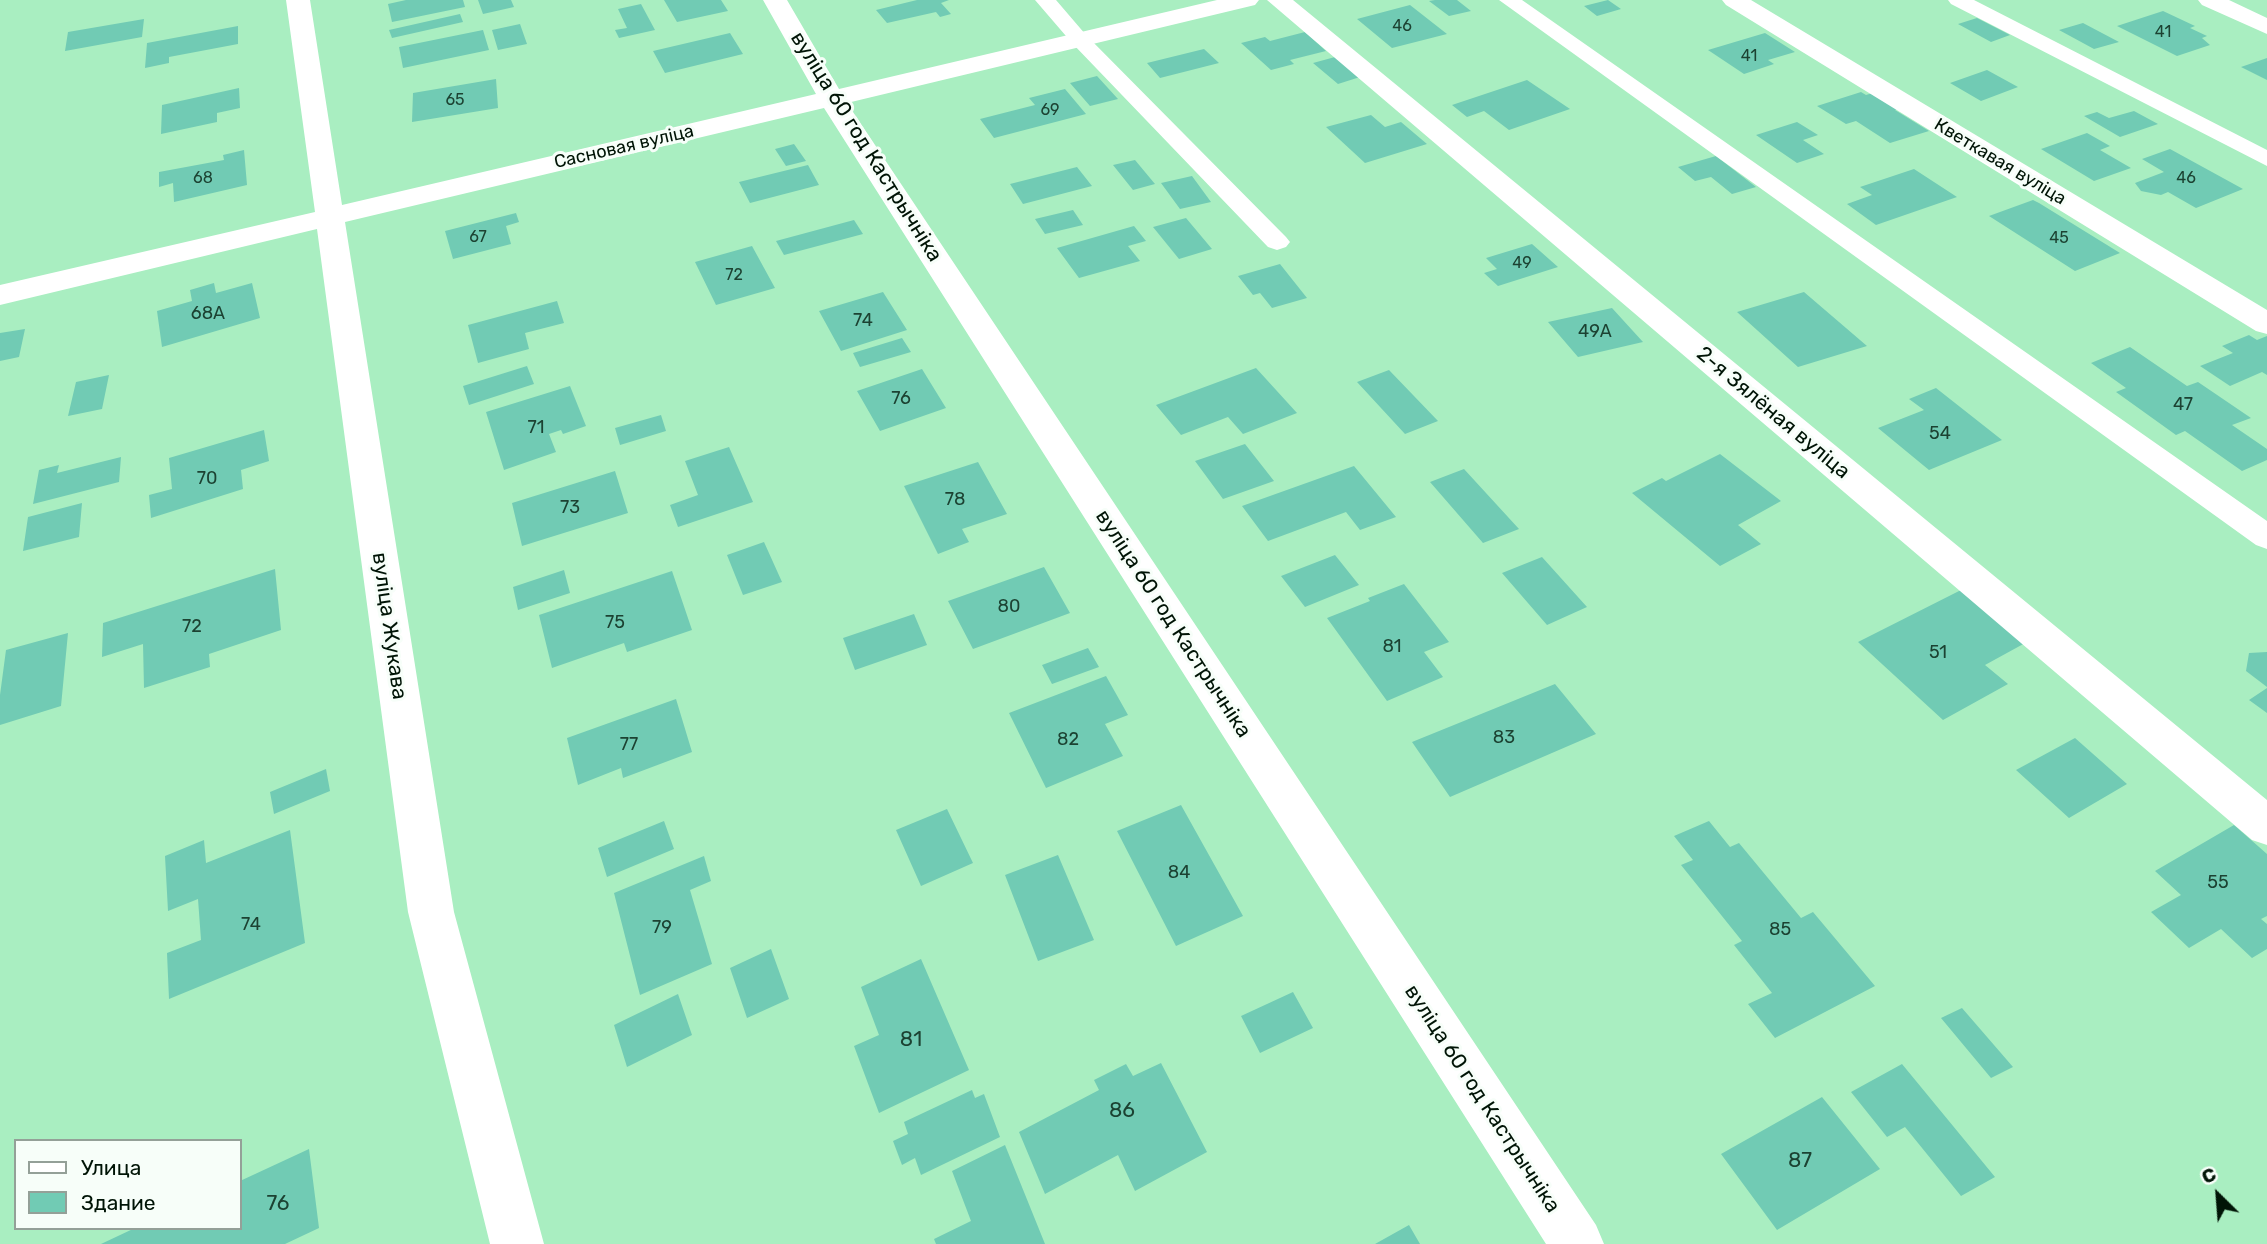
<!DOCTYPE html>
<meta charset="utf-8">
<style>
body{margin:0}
#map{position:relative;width:2267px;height:1244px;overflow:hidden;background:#a9eec1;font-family:Rubik,sans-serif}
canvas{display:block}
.legend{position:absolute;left:14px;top:1139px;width:228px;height:91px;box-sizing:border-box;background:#f7fef9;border:2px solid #94a098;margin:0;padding:9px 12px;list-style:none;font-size:21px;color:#001406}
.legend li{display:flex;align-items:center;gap:14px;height:35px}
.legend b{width:35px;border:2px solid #94a098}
.north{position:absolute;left:2183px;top:1160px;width:70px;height:70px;-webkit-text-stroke:5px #f7fef9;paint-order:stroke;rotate:335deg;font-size:19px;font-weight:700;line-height:28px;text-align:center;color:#001406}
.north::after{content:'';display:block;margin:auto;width:24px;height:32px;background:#001406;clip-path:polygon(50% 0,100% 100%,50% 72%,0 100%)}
</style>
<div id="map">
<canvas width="2267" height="1244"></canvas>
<ul class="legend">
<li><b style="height:9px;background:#fff"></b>Улица</li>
<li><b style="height:19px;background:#71cbb4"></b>Здание</li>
</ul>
<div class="north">С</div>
</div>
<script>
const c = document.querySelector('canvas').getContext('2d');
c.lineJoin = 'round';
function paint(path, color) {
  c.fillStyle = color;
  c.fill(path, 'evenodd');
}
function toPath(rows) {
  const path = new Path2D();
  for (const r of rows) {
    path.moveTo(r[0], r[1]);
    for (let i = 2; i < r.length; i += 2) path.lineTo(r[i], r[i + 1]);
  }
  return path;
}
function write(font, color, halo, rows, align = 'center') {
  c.font = font + ' Rubik,sans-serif';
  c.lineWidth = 6;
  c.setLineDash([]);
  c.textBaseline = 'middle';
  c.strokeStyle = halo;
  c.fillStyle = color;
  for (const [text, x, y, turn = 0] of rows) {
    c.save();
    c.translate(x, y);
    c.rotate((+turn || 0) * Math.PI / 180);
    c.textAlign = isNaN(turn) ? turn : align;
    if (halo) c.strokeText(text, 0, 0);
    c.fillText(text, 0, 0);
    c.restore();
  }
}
paint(toPath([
 [406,0,463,0,465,7,392,22,388,4],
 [478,0,511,0,514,7,483,14],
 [664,0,721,0,728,11,677,22],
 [917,0,949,0,941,3,951,14,940,17,936,12,887,23,876,10],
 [1435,0,1457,0,1471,11,1449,16,1429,1],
 [1608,0,1621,9,1597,16,1584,6],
 [641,4,655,30,619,38,615,30,627,28,618,9],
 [1410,5,1447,34,1392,48,1357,19],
 [2163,11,2195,26,2190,28,2207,36,2202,38,2210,45,2177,56,2117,26],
 [460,14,463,22,392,38,389,30],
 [1977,18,2010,35,1991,42,1958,24],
 [144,19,142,37,65,51,68,32],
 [2083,23,2119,42,2094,49,2059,30],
 [520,24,527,44,498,50,492,30],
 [238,26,238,44,169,57,169,63,145,68,147,43],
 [483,30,489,50,403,68,399,47],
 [1305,32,1326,51,1290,60,1294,64,1271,70,1241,43,1265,37,1270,41],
 [730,33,743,54,665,73,653,51],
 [1765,33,1795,52,1768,60,1774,64,1744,74,1708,50],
 [1204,49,1219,63,1160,78,1147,63],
 [1335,57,1360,77,1338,84,1313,63],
 [2267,58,2267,80,2241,67],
 [1987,70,2018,87,1981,101,1950,83],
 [1097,76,1118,99,1090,106,1070,83],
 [496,79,498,108,412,122,413,93],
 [1527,80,1570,109,1509,130,1484,111,1467,117,1452,105],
 [239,88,240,108,217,113,217,122,161,134,162,105],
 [1065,89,1086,114,994,138,980,119,1035,105,1029,98],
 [1861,92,1866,95,1876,92,1901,108,1895,110,1929,131,1890,143,1856,121,1846,124,1817,106],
 [2134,111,2158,124,2120,137,2084,116,2097,112,2109,118],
 [1371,115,1385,127,1401,122,1427,144,1365,163,1326,127],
 [1797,122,1818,135,1803,140,1824,154,1797,163,1756,135],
 [2087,133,2110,146,2100,150,2131,168,2094,181,2041,149],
 [794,144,806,161,786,166,775,149],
 [2170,149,2243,189,2196,208,2168,192,2161,195,2141,191,2135,183,2164,172,2142,159],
 [244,150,247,185,174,202,173,183,159,187,159,172,224,160,223,155],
 [1716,156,1756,187,1732,194,1711,177,1695,181,1678,167],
 [1135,160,1155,184,1133,190,1113,165],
 [808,165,819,185,750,203,739,182],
 [1077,167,1092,186,1023,204,1010,184],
 [1914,169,1957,197,1876,225,1847,204,1872,195,1860,187],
 [1192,176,1211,202,1180,209,1161,183],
 [2033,200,2039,203,2120,253,2075,271,1989,216],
 [1073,210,1083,225,1045,234,1035,219],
 [516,213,519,222,506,226,511,244,453,259,445,231],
 [1186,218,1212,249,1179,259,1153,227],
 [854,220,863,234,784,255,776,241],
 [1134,226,1146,241,1128,246,1140,261,1079,278,1057,248],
 [1532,244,1558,267,1498,286,1484,273,1497,269,1486,258],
 [752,246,775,288,716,305,695,262],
 [1280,264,1307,298,1272,308,1260,293,1253,295,1238,276],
 [214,283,216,293,252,283,260,318,162,347,157,311,192,301,190,290],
 [883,292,907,330,841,351,819,311],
 [1804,292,1867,346,1798,367,1737,312],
 [557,301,564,323,525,333,529,349,478,363,468,325],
 [1612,308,1643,342,1578,357,1548,322],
 [25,329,19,357,0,361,0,333],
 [2249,335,2257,340,2267,336,2267,375,2262,372,2230,386,2200,366,2233,353,2222,346],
 [902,338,911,352,860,367,853,353],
 [2130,347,2187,386,2198,382,2251,418,2232,425,2267,449,2267,460,2242,471,2185,431,2176,435,2116,392,2126,388,2091,363],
 [527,366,534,384,469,405,463,386],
 [1256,368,1297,413,1243,434,1228,417,1181,435,1156,405],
 [922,369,946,408,880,431,857,391],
 [1389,370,1438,421,1405,434,1357,382],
 [109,375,102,409,68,416,76,382],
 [570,386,586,426,563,434,561,430,549,434,556,452,504,470,486,412],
 [1936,388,2002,440,1929,470,1878,428,1924,410,1909,399],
 [661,415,666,431,620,445,615,428],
 [264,430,269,461,241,470,243,489,151,518,149,495,172,489,169,458],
 [1245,444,1274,481,1223,499,1195,461],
 [729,447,753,502,678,527,670,505,698,495,685,461],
 [1720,454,1781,501,1738,525,1761,544,1720,566,1632,493,1662,478,1666,481],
 [121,457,119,482,33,504,39,470,59,465,57,473],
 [978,462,1007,514,962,529,969,542,938,554,904,486],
 [1354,466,1396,517,1360,530,1346,512,1268,541,1242,506],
 [1464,469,1519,529,1483,543,1430,482],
 [615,471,628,513,522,546,512,503],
 [82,503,79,537,23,551,28,517],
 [764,542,782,582,743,595,727,555],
 [1335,555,1359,585,1305,607,1281,576],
 [1542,557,1587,607,1547,625,1502,573],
 [1044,567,1070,613,973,649,948,601],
 [275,569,281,630,209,654,210,667,144,688,143,644,102,657,103,623],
 [564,570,570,593,518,610,513,587],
 [672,571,692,630,627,652,624,643,552,668,539,615],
 [1404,584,1449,642,1424,652,1443,677,1387,701,1327,618,1370,601,1368,598],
 [1963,589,2027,642,1985,665,2008,684,1943,720,1858,642],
 [914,614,927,645,855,670,843,638],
 [68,633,61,706,0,725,0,695,6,650],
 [1088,648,1099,667,1052,684,1042,665],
 [2267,652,2267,687,2246,671,2249,653],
 [1106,676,1128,715,1105,724,1123,756,1046,788,1009,713],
 [1555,684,1596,734,1450,797,1412,742],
 [2267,688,2267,713,2249,700],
 [676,699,692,752,623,778,621,768,578,785,567,738],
 [2075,738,2127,784,2069,818,2016,770],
 [326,769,330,791,274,814,270,792],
 [1181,805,1243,916,1176,946,1117,831],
 [947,809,973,863,921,886,896,830],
 [664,821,674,849,607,877,598,848],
 [1709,821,1730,847,1739,843,1801,918,1813,912,1875,986,1775,1038,1748,1004,1772,993,1734,945,1742,941,1681,865,1693,860,1674,836],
 [2234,825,2267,854,2267,916,2261,919,2267,924,2267,949,2252,958,2221,929,2189,948,2151,912,2181,895,2155,871],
 [290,830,305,943,169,999,167,953,201,940,198,899,168,911,165,856,204,840,206,863],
 [1058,855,1094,940,1038,961,1005,875],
 [704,856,711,881,690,890,712,964,640,995,614,893],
 [771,949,789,999,747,1018,730,968],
 [921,959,969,1070,879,1113,854,1046,879,1035,861,987],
 [1293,992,1313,1028,1260,1053,1241,1016],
 [678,994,692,1035,627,1067,614,1025],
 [1962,1008,2013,1067,1991,1078,1941,1018],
 [1161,1063,1207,1152,1135,1191,1118,1155,1045,1194,1019,1132,1099,1090,1094,1080,1126,1064,1133,1076],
 [1902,1064,1995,1177,1961,1196,1905,1127,1887,1137,1851,1092],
 [972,1090,975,1098,984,1094,1000,1137,921,1175,915,1158,902,1165,893,1141,908,1134,904,1122],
 [1822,1097,1880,1169,1777,1230,1721,1154],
 [1005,1145,1045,1244,936,1244,934,1239,971,1221,952,1171],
 [309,1149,319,1228,285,1244,101,1244,135,1228,240,1228,240,1181],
 [1409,1225,1420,1244,1375,1244]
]), '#71cbb4');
paint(toPath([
 [1035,0,1056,0,1086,35,1286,237,1290,242,1286,247,1277,250,1268,247,1072,43,1035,0],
 [1499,0,1522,0,2267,521,2267,549,2256,545,1499,0],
 [1948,0,1974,0,2267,150,2267,166,1951,4,1948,0]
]), '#fff');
paint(toPath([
 [286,0,310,0,342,205,816,94,763,0,787,0,839,89,1217,0,1259,0,1255,5,847,103,1596,1225,1604,1244,1546,1244,824,108,345,222,454,912,544,1244,490,1244,408,912,317,229,0,305,0,285,315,212,286,0],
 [1267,0,1293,0,2267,800,2267,845,2252,840,1267,0],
 [1722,0,1751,0,2267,310,2267,334,2256,331,1726,5,1722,0],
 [2198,0,2229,0,2267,18,2267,34,2202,5,2198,0]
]), '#fff');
write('16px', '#1c4232', null, [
 ["46",1402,26],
 ["41",2163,32],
 ["41",1749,56],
 ["65",455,100],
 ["69",1050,110],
 ["68",203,178],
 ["46",2186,178],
 ["67",478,237],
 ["45",2059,238],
 ["49",1522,263],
 ["72",734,275]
]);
write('18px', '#001406', '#f7fef9', [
 ["Сасновая вуліца",624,147,-13],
 ["Кветкавая вуліца",2000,162,31]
]);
write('18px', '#1c4232', null, [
 ["68А",208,314],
 ["74",863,321],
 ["49А",1595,332],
 ["76",901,399],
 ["47",2183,405],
 ["71",536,428],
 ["54",1940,434],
 ["70",207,479],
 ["78",955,500],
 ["73",570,508],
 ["80",1009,607],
 ["75",615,623],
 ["72",192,627],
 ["81",1392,647],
 ["51",1938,653],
 ["83",1504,738],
 ["82",1068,740],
 ["77",629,745],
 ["84",1179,873],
 ["55",2218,883],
 ["74",251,925],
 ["79",662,928],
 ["85",1780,930]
]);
write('21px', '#001406', '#f7fef9', [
 ["вуліца 60 год Кастрычніка",866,147,58],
 ["2-я Зялёная вуліца",1773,413,40],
 ["вуліца 60 год Кастрычніка",1173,624,57],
 ["вуліца Жукава",389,626,82],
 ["вуліца 60 год Кастрычніка",1482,1099,57]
]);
write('21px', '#1c4232', null, [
 ["81",911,1040],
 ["86",1122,1111],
 ["87",1800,1161],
 ["76",278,1204]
]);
</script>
